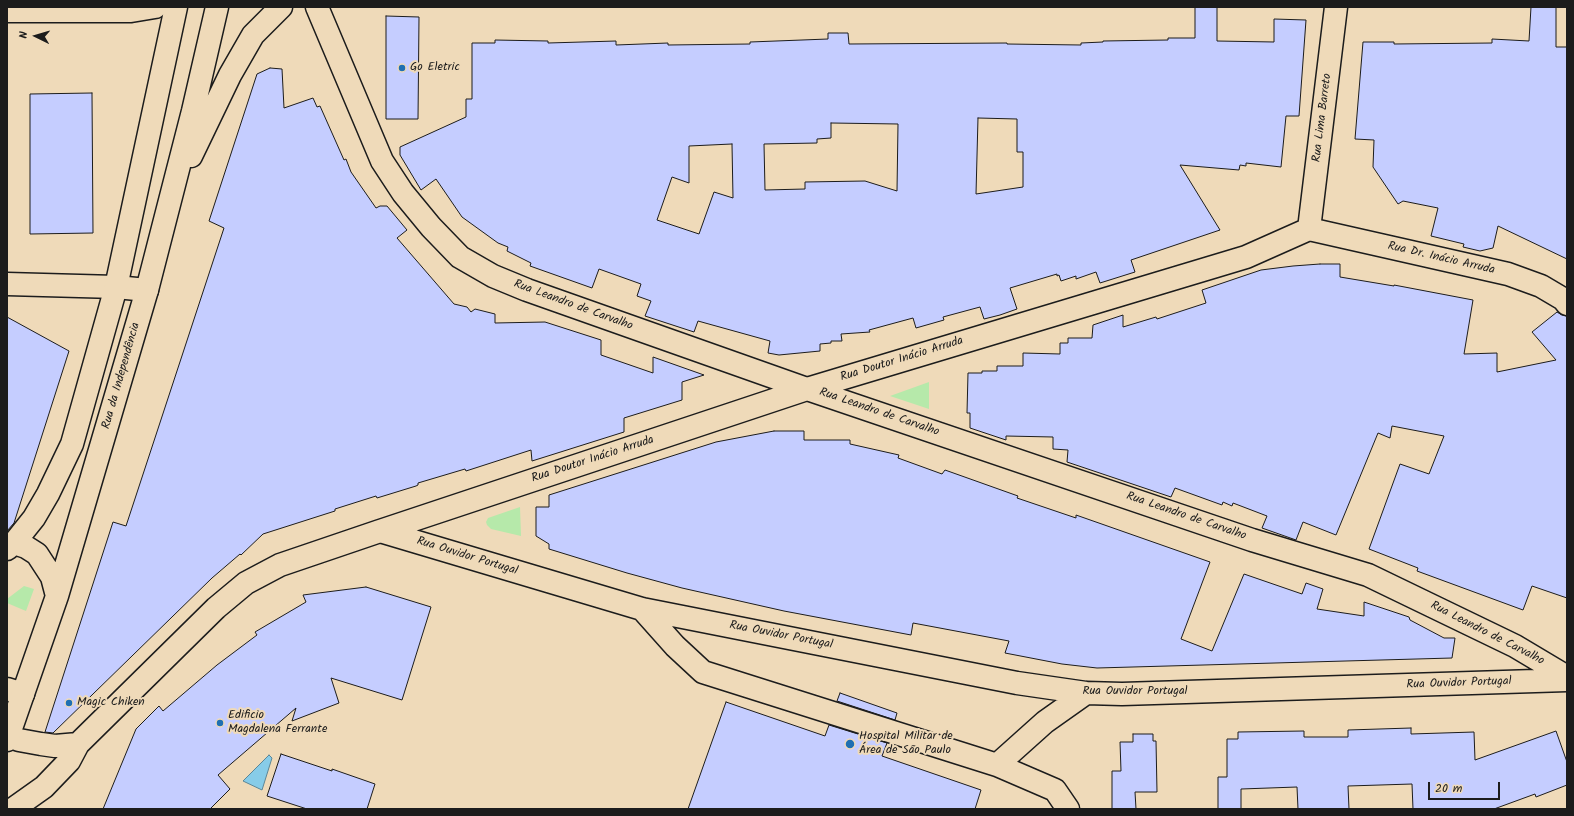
<!DOCTYPE html>
<meta charset="utf-8">
<style>
body{margin:0}
#map{position:relative;width:1574px;height:816px;overflow:hidden;background:#efdab9;font-family:Kalam,sans-serif}
canvas{display:block}
.frame{position:absolute;inset:0;border:8px solid #1c1c1c;pointer-events:none}
.north{position:absolute;left:16px;top:16px;width:40px;height:40px;-webkit-text-stroke:3px #efdab9;paint-order:stroke;rotate:275deg;font-size:11px;font-weight:700;line-height:16px;text-align:center;color:#1c1c1c}
.north::after{content:'';display:block;margin:auto;width:14px;height:18px;background:#1c1c1c;clip-path:polygon(50% 0,100% 100%,50% 72%,0 100%)}
.scale{position:absolute;left:1428px;top:782px;width:72px;height:18px;box-sizing:border-box;border:2px solid #1c1c1c;border-top:0;padding-left:5px;font-size:12px;line-height:14px;white-space:nowrap;color:#1c1c1c;-webkit-text-stroke:3px #efdab9;paint-order:stroke}
</style>
<div id="map">
<canvas width="1574" height="816"></canvas>
<div class="frame"></div>
<div class="north">N</div>
<div class="scale">20 m</div>
</div>
<script>
const c = document.querySelector('canvas').getContext('2d');
c.lineJoin = 'round';
function paint(path, color) {
  c.fillStyle = color;
  c.fill(path, 'evenodd');
}
function toPath(rows) {
  const path = new Path2D();
  for (const r of rows) {
    path.moveTo(r[0], r[1]);
    for (let i = 2; i < r.length; i += 2) path.lineTo(r[i], r[i + 1]);
  }
  return path;
}
function trace(path, color, width, dash) {
  c.strokeStyle = color;
  c.lineWidth = width;
  c.lineCap = dash ? 'butt' : 'round';
  c.setLineDash(dash || []);
  c.stroke(path);
}
function write(font, color, halo, rows, align = 'center') {
  c.font = font + ' Kalam,sans-serif';
  c.lineWidth = 4;
  c.setLineDash([]);
  c.textBaseline = 'middle';
  c.strokeStyle = halo;
  c.fillStyle = color;
  for (const [text, x, y, turn = 0] of rows) {
    c.save();
    c.translate(x, y);
    c.rotate((+turn || 0) * Math.PI / 180);
    c.textAlign = isNaN(turn) ? turn : align;
    if (halo) c.strokeText(text, 0, 0);
    c.fillText(text, 0, 0);
    c.restore();
  }
}
paint(toPath([
 [929,382,929,409,890,396],
 [520,507,521,536,491,529,487,525,486,522,488,518],
 [24,586,34,589,26,611,7,603,7,599]
]), '#b6e9aa');
const water = toPath([
 [269,755,272,758,262,790,243,781,269,755]
]);
paint(water, '#87cce8');
trace(water, '#5c8696', 1);
const building = toPath([
 [1195,7,1217,7,1217,41,1274,42,1274,19,1306,20,1299,116,1286,116,1281,167,1246,163,1246,166,1240,165,1239,170,1180,165,1220,230,1131,260,1135,272,1100,283,1096,272,1076,279,1076,276,1061,281,1059,275,1057,276,1057,274,1010,288,1017,309,1000,315,984,319,980,307,943,317,944,320,916,328,913,318,869,330,870,332,841,334,842,341,831,341,831,343,820,344,820,351,779,355,768,353,770,341,698,321,694,332,645,316,651,301,637,296,641,284,599,269,592,288,530,266,531,263,507,251,508,247,498,243,462,217,436,179,421,190,400,155,400,147,466,117,466,99,472,99,472,43,495,43,495,40,548,41,548,43,616,41,616,45,668,43,668,45,750,44,750,42,828,39,828,33,848,33,849,44,1007,43,1007,44,1081,45,1081,43,1103,42,1103,41,1168,40,1168,38,1195,38,1195,7],
 [978,118,1017,119,1017,152,1023,152,1023,187,976,194,978,118],
 [831,123,898,124,897,191,865,181,805,182,805,189,765,190,764,144,817,143,817,139,831,138,831,123],
 [732,144,733,198,714,192,699,234,657,220,672,177,689,183,689,146,732,144],
 [1531,7,1556,7,1556,47,1567,47,1567,259,1498,226,1493,248,1480,251,1463,247,1464,244,1431,236,1438,208,1403,201,1398,204,1373,167,1374,140,1355,139,1363,42,1394,42,1394,44,1492,43,1492,39,1529,41,1531,7],
 [386,16,419,17,418,119,386,119,386,16],
 [270,68,282,69,284,108,313,98,317,107,320,106,344,160,346,159,351,172,376,208,380,206,387,206,407,230,397,238,454,304,467,307,471,312,475,309,495,314,495,323,545,322,601,340,601,355,653,373,653,357,704,375,682,382,682,400,624,418,624,432,532,461,531,450,466,471,465,469,418,483,418,485,416,486,377,498,376,496,335,509,335,511,263,534,241,555,240,554,212,578,53,733,45,732,113,522,126,526,224,228,209,221,257,74,270,68],
 [92,93,93,233,30,234,30,94,92,93],
 [1320,264,1340,264,1340,277,1394,286,1394,285,1473,300,1464,354,1497,353,1497,372,1556,360,1532,332,1557,312,1562,315,1567,316,1567,598,1532,586,1523,610,1417,571,1418,568,1369,549,1400,464,1429,474,1444,436,1392,426,1390,438,1378,433,1336,535,1303,522,1296,540,1262,528,1267,516,1233,503,1232,506,1223,502,1222,505,1175,488,1171,497,1067,462,1068,450,1053,449,1053,437,1006,436,1006,440,970,428,970,413,967,413,968,373,982,373,982,371,997,371,997,366,1023,366,1023,353,1060,354,1060,343,1068,343,1068,338,1092,338,1093,325,1123,315,1123,327,1156,317,1157,319,1206,303,1202,290,1261,270,1293,266,1320,264],
 [7,317,69,351,14,523,7,531,7,317],
 [774,431,804,431,804,440,850,440,850,444,899,455,898,458,942,474,945,470,1018,496,1017,498,1076,518,1076,515,1210,562,1181,639,1212,651,1244,574,1302,594,1306,583,1323,589,1317,609,1364,616,1364,602,1409,617,1410,620,1444,638,1455,638,1452,658,1097,668,1062,664,1005,653,1009,641,913,623,911,635,784,611,682,588,627,573,549,549,549,544,536,536,536,507,549,507,549,495,716,442,774,431],
 [366,587,431,607,402,700,331,678,339,703,292,721,296,708,218,775,230,789,210,809,103,809,136,729,159,706,163,711,217,665,257,635,255,632,306,602,303,595,366,587],
 [840,693,897,713,895,720,837,701,840,693],
 [726,702,825,736,829,725,887,743,882,756,981,790,975,809,688,809,726,702],
 [1411,728,1411,734,1474,732,1475,760,1556,731,1567,762,1567,785,1536,797,1535,794,1494,809,1413,809,1412,784,1348,786,1349,809,1298,809,1297,787,1241,789,1241,809,1218,809,1218,777,1227,777,1227,739,1238,739,1238,732,1304,731,1304,737,1348,737,1348,730,1411,728],
 [1133,734,1153,734,1153,741,1156,741,1157,792,1135,792,1136,809,1112,809,1112,771,1121,771,1120,742,1133,742,1133,734],
 [281,754,332,771,332,769,375,784,367,809,307,809,267,796,281,754]
]);
paint(building, '#c5cdff');
trace(building, '#1c1c1c', 1);
const minor = toPath([
 [317,7,382,161,403,193,431,227,460,257,493,276,527,290,807,389,1252,540,1368,575,1515,646,1567,677],
 [1309,229,1508,274,1541,286,1563,299,1567,304],
 [1309,229,1336,7],
 [7,284,116,287,147,290],
 [380,531,807,389,1246,257,1309,229],
 [642,609,675,646,703,672,997,765,1045,722,1086,693],
 [7,689,23,694],
 [8,736,19,740,41,744,55,746,78,744],
 [997,765,1055,790,1068,809],
 [13,809,44,787,69,761,78,744,216,608,246,583,280,565,380,531,642,609,1017,683,1086,693,1122,694,1567,680]
]);
const major = toPath([
 [7,11,131,11,155,7],
 [191,156,230,75,253,35,281,7],
 [14,543,26,547,37,554,52,577,57,596],
 [7,549,14,543,34,518,48,494,72,444,116,287,176,7],
 [7,740,57,596,147,290,193,111,217,7]
]);
trace(minor, '#1c1c1c', 25);
trace(major, '#1c1c1c', 25);
trace(minor, '#efdab9', 22);
trace(major, '#efdab9', 22);
for (const [x, y, r, color] of [
 [402,68,4,"#1f6fb2"],
 [69,703,4,"#1f6fb2"],
 [220,723,4,"#1f6fb2"],
 [850,744,5,"#1f6fb2"]
]) {
  const dot = new Path2D();
  dot.arc(x, y, r, 0, 2 * Math.PI);
  c.fillStyle = color;
  c.fill(dot);
  trace(dot, '#efdab9', 1.5);
}
write('12px', '#1c1c1c', '#efdab9', [
 ["Go Eletric",410,68],
 ["Magic Chiken",77,703],
 ["Edificio",228,716],
 ["Magdalena Ferrante",228,730],
 ["Hospital Militar de",859,737],
 ["Área de São Paulo",859,751]
], 'left');
write('12px', '#1c1c1c', '#efdab9', [
 ["Rua Lima Barreto",1323,118,-83],
 ["Rua Dr. Inácio Arruda",1441,259,13],
 ["Rua Leandro de Carvalho",573,306,20],
 ["Rua Doutor Inácio Arruda",902,360,-17],
 ["Rua da Independência",122,376,-74],
 ["Rua Leandro de Carvalho",879,413,19],
 ["Rua Doutor Inácio Arruda",593,460,-18],
 ["Rua Leandro de Carvalho",1186,517,19],
 ["Rua Ouvidor Portugal",467,557,17],
 ["Rua Leandro de Carvalho",1487,634,27],
 ["Rua Ouvidor Portugal",781,636,11],
 ["Rua Ouvidor Portugal",1459,684,-2],
 ["Rua Ouvidor Portugal",1135,692]
]);
</script>
